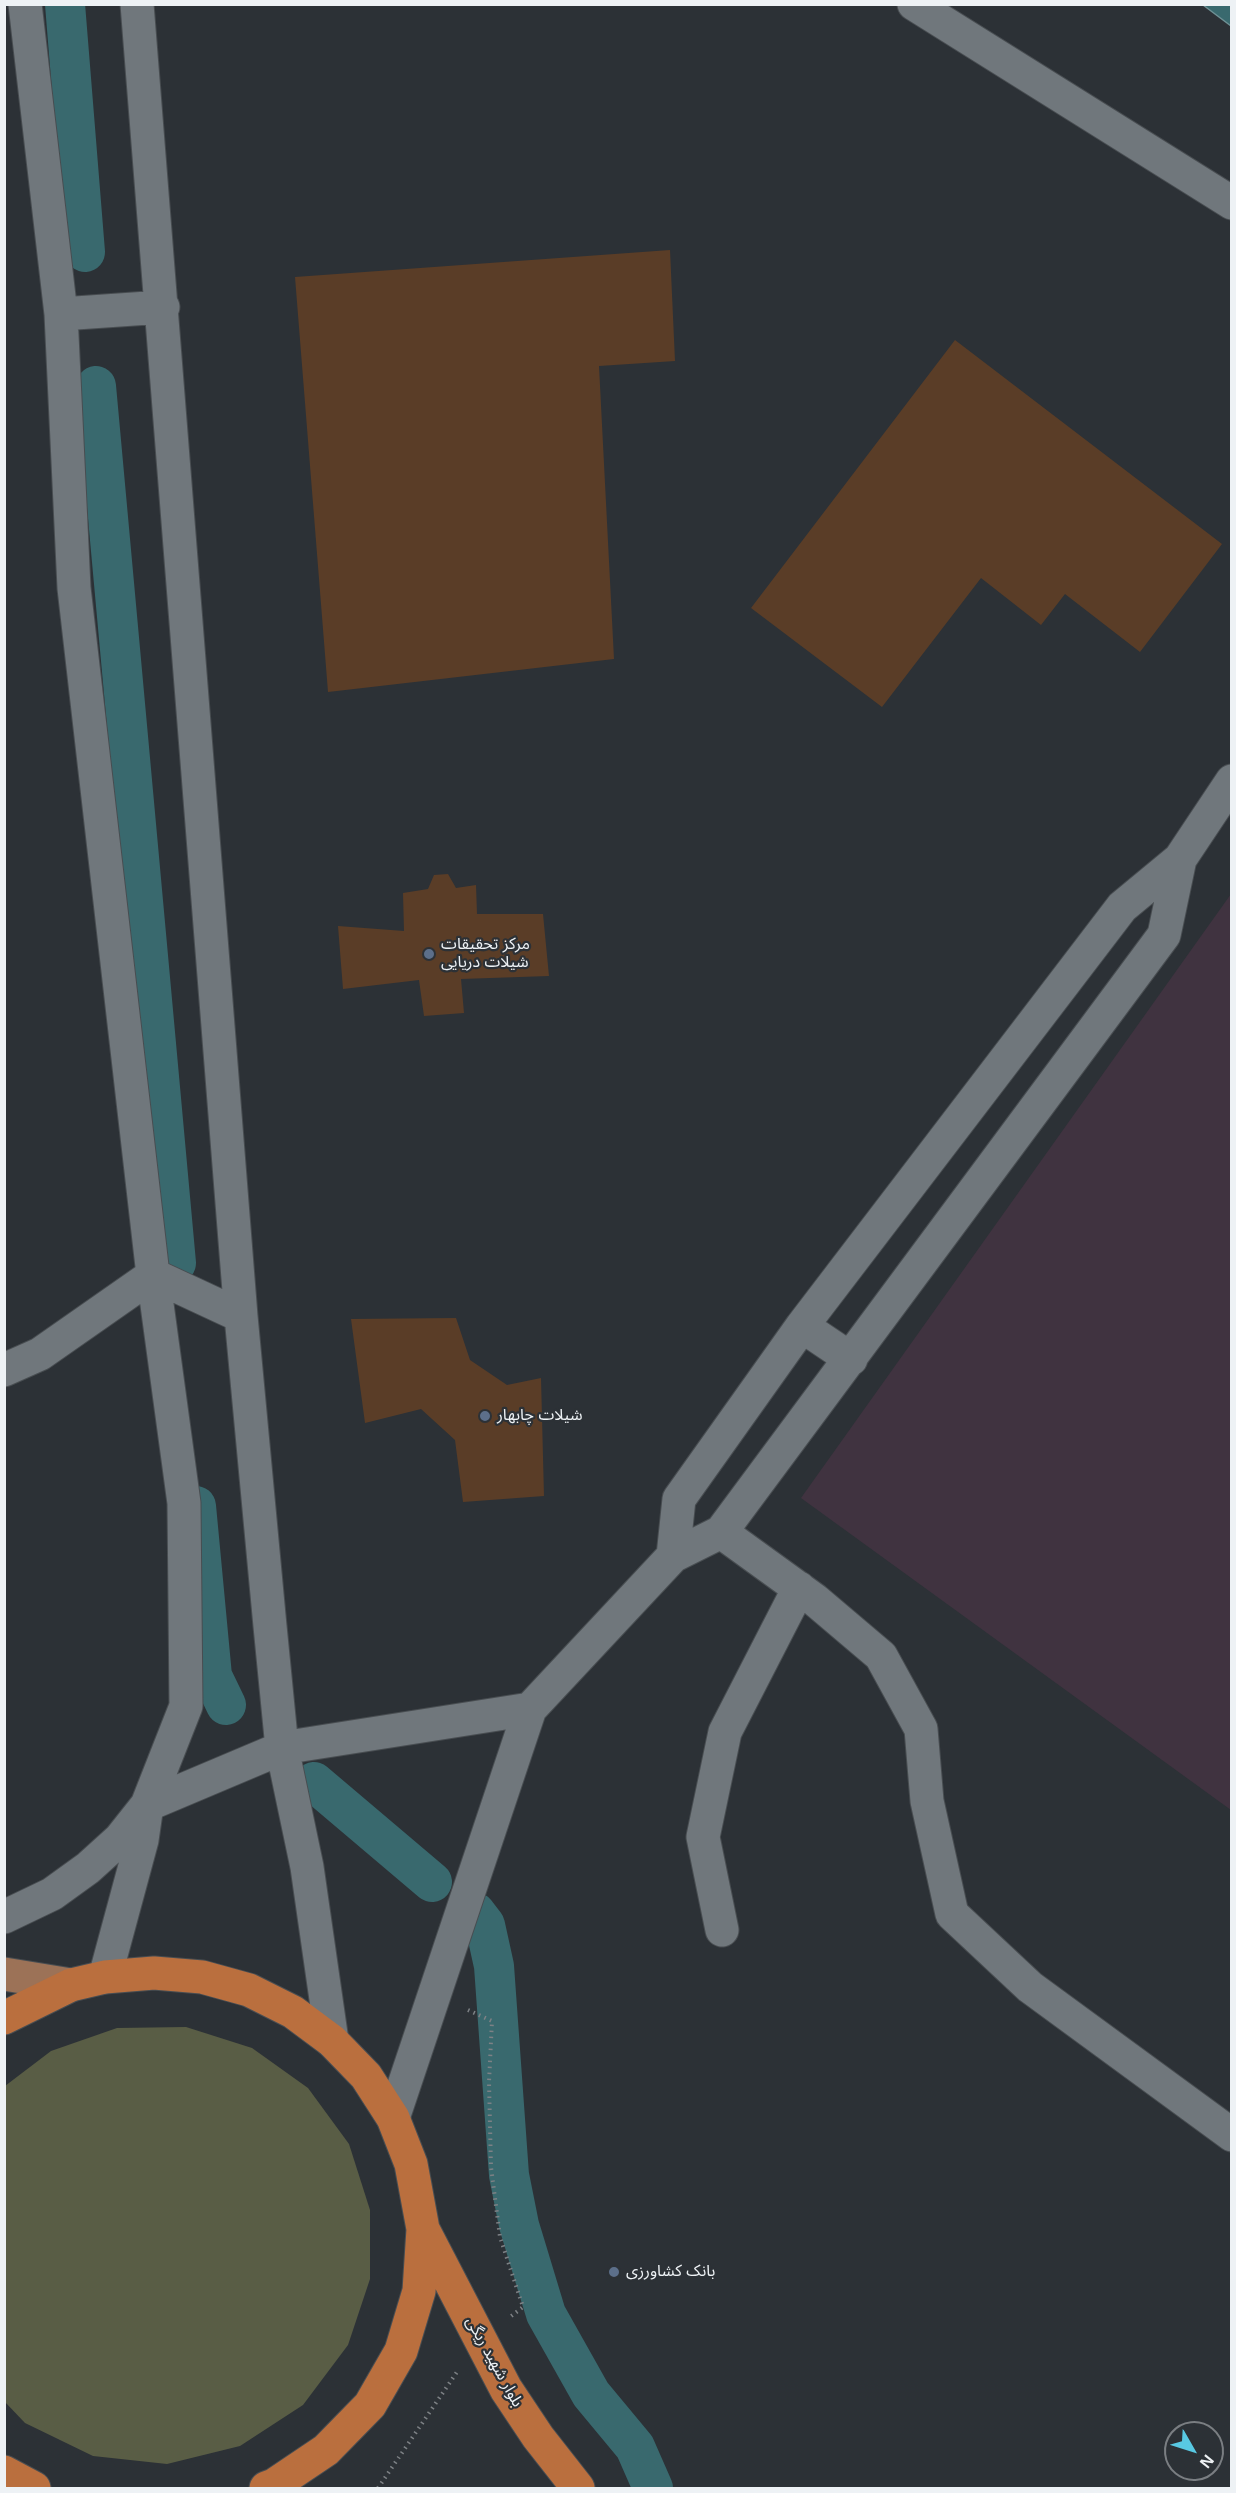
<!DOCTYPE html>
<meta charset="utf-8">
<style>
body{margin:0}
#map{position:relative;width:1236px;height:2493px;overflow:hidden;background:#2c3136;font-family:Helvetica,sans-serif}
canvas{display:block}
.frame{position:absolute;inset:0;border:6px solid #eef2f5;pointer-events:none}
.north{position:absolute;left:1164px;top:2421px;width:60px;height:60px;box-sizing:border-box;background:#2c3136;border:2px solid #7a7e82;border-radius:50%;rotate:129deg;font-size:16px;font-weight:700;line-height:24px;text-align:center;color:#eef2f5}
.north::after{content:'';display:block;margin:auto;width:21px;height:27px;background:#58c9e3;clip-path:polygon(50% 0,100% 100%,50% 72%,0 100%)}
</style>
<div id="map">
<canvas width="1236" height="2493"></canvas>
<div class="frame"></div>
<div class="north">N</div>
</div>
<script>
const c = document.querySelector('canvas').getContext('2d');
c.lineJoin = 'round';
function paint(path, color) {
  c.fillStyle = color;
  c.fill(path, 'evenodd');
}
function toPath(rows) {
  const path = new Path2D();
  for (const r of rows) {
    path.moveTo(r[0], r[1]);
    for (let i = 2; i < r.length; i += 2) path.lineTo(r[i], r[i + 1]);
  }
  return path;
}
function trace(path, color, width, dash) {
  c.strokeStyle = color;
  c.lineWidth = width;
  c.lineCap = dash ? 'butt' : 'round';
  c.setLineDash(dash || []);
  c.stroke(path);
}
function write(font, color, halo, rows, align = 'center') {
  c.font = font + ' Helvetica,"Noto Sans Arabic",sans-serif';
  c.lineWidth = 4.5;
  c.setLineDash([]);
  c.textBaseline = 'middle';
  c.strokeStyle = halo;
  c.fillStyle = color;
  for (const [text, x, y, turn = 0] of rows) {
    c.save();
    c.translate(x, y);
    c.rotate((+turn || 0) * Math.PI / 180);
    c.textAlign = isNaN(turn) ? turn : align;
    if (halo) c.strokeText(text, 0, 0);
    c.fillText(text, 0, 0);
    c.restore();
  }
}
paint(toPath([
 [1231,894,1231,1810,801,1498]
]), '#403340');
paint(toPath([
 [186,2027,252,2048,308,2088,349,2144,370,2210,370,2279,348,2345,303,2405,240,2446,167,2464,93,2456,25,2423,5,2402,5,2086,51,2051,117,2028]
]), '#595d45');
const water = toPath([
 [1203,5,1231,5,1231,26,1203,5]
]);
paint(water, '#39696e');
trace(water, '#6f9296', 1.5);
trace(toPath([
 [65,4,85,252],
 [96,386,176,1263],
 [196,1506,212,1676,226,1705],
 [314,1782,432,1882],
 [475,1912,485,1925,494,1966,509,2175,519,2225,546,2314,591,2394,635,2447,653,2488]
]), '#39696e', 40);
paint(toPath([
 [670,250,675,361,599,366,614,659,328,692,295,277],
 [955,340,1222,544,1140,652,1065,594,1041,625,981,578,882,707,751,608],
 [448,874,456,888,476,885,477,914,543,914,549,976,461,979,464,1013,424,1016,419,980,343,989,338,926,404,931,403,893,428,889,434,875],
 [456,1318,470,1360,507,1385,541,1378,544,1496,463,1502,455,1440,421,1409,365,1423,351,1319]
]), '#5a3d27');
const minor = toPath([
 [25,4,61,314,74,588,153,1275,184,1503,186,1706,147,1805,142,1840,105,1977],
 [137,4,241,1316,270,1626,282,1748,307,1867,332,2041],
 [914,4,1232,203],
 [61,314,163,307],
 [802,1326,851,1359],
 [4,1370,40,1354,153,1275,241,1316],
 [721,1532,815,1600,881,1656,921,1729,927,1801,952,1914,1030,1987,1232,2135],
 [673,1556,679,1499,802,1326,1122,907,1180,859,1232,781],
 [4,1917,52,1894,88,1868,120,1839,147,1805,282,1748,530,1709],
 [722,1930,703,1837,725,1732,799,1588],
 [393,2118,530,1709,673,1556,721,1532,1164,935,1180,859]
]);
const major = toPath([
 [4,1974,71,1985]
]);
const highway = toPath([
 [4,2018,71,1985,105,1977,154,1973,202,1977,249,1990,293,2012,332,2041,366,2076,393,2118,411,2164,423,2229,419,2291,401,2351,370,2405,326,2450,274,2485,266,2488],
 [423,2229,506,2389,538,2437,578,2488],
 [4,2472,34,2488]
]);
trace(minor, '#484d51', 35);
trace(major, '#484d51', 35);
trace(highway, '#484d51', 35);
trace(toPath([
 [468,2010,492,2021,489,2082,491,2167,500,2237,523,2307,510,2317],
 [378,2488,457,2372]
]), '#7d8185', 4, [1.5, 4.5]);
trace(minor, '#70777c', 33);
trace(major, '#9c7257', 33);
trace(highway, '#ba6f3e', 33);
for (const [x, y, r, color] of [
 [429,954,6,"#5c6f8a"],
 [485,1416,6,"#5c6f8a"],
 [614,2272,6,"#5c6f8a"]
]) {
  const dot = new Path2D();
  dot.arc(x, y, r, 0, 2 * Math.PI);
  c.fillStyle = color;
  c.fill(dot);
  trace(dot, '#2c3136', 2);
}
write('16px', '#eef2f5', '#2c3136', [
 ["مرکز تحقیقات",441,945],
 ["شیلات دریایی",441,963],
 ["شیلات چابهار",497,1416],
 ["بانک کشاورزی",626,2272]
], 'left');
write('16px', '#eef2f5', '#2c3136', [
 ["بلوار شهید ریگی",494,2362,61]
]);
</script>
